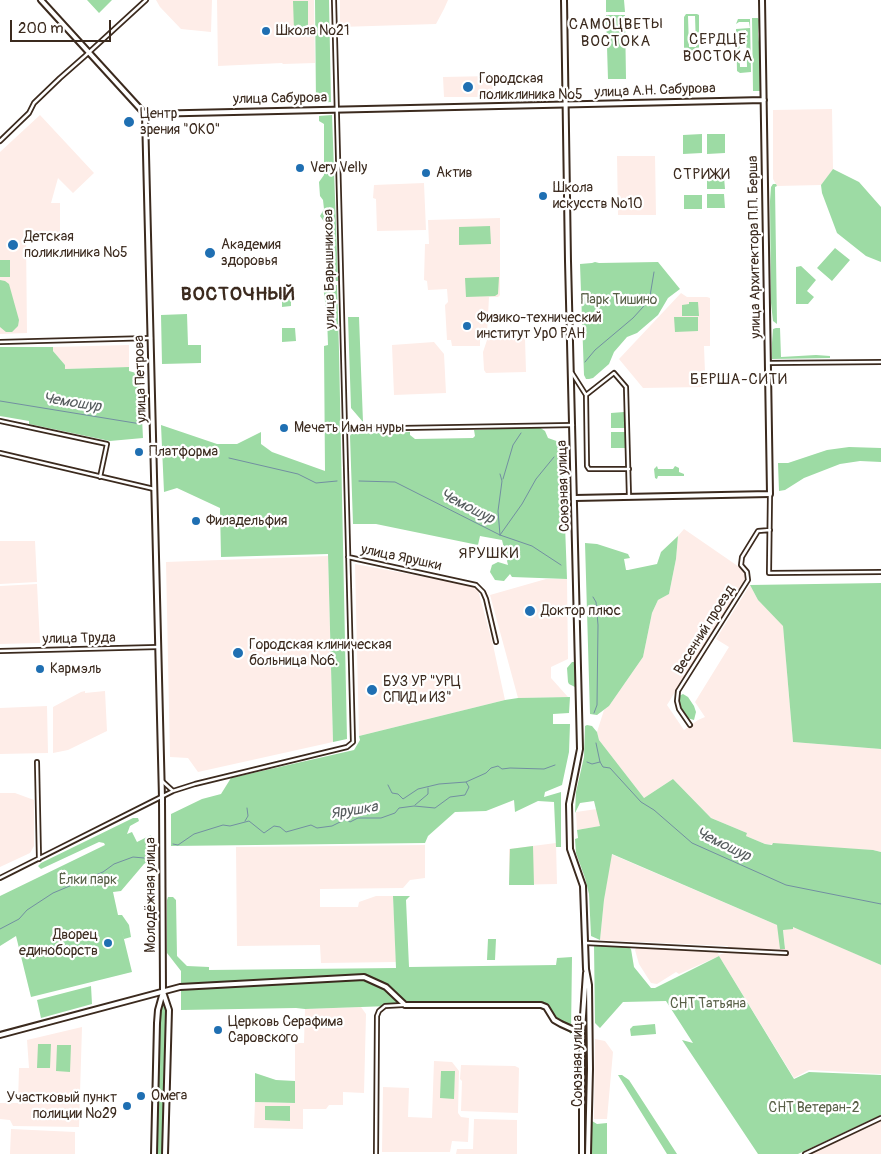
<!DOCTYPE html>
<meta charset="utf-8">
<style>
body{margin:0}
#map{position:relative;width:881px;height:1154px;overflow:hidden;background:#fff;font-family:Pangolin,sans-serif}
canvas{display:block}
.scale{position:absolute;left:10px;top:20px;width:101px;height:22px;box-sizing:border-box;border:2px solid #3b2a1e;border-top:0;padding-left:6px;font-size:15px;line-height:18px;white-space:nowrap;color:#3b2a1e;-webkit-text-stroke:4px #fff;paint-order:stroke}
</style>
<div id="map">
<canvas width="881" height="1154"></canvas>
<div class="scale">200 m</div>
</div>
<script>
const c = document.querySelector('canvas').getContext('2d');
c.lineJoin = 'round';
function paint(path, color) {
  c.fillStyle = color;
  c.fill(path, 'evenodd');
}
function toPath(rows) {
  const path = new Path2D();
  for (const r of rows) {
    path.moveTo(r[0], r[1]);
    for (let i = 2; i < r.length; i += 2) path.lineTo(r[i], r[i + 1]);
  }
  return path;
}
function trace(path, color, width, dash) {
  c.strokeStyle = color;
  c.lineWidth = width;
  c.lineCap = dash ? 'butt' : 'round';
  c.setLineDash(dash || []);
  c.stroke(path);
}
function write(font, color, halo, rows, align = 'center') {
  c.font = font + ' Pangolin,sans-serif';
  c.lineWidth = 4.5;
  c.setLineDash([]);
  c.textBaseline = 'middle';
  c.strokeStyle = halo;
  c.fillStyle = color;
  for (const [text, x, y, turn = 0] of rows) {
    c.save();
    c.translate(x, y);
    c.rotate((+turn || 0) * Math.PI / 180);
    c.textAlign = isNaN(turn) ? turn : align;
    if (halo) c.strokeText(text, 0, 0);
    c.fillText(text, 0, 0);
    c.restore();
  }
}
paint(toPath([
 [156,0,212,0,211,32,181,29,160,7],
 [217,0,314,0,315,63,283,64,282,63,218,66],
 [340,0,448,0,444,9,436,24,340,27],
 [492,76,493,97,444,97,443,77],
 [832,109,833,169,821,185,777,186,773,179,773,110],
 [40,115,94,173,73,193,58,178,51,203,60,203,60,235,26,237,27,333,0,334,0,152],
 [617,156,655,156,656,215,618,215],
 [424,183,426,230,377,231,376,199,373,198,374,185],
 [500,218,500,295,498,297,489,297,487,334,480,340,480,346,452,346,451,340,447,340,445,305,448,302,447,289,428,290,427,281,424,280,425,244,429,244,428,220],
 [681,293,687,297,707,297,710,298,710,346,704,346,705,373,703,387,643,388,619,359],
 [525,338,526,372,486,373,484,370,483,352,487,340],
 [434,342,444,354,446,393,394,395,392,345],
 [129,345,129,367,65,369,65,365,53,351,53,347],
 [684,529,745,571,747,576,667,705,684,730,698,720,705,717,695,702,729,647,716,639,750,585,758,600,783,625,793,742,881,749,881,852,873,850,765,844,746,836,747,833,711,818,673,779,644,798,599,740,597,732,604,710,609,706,643,657,652,613,658,600,669,594,676,559,678,536],
 [0,541,35,541,37,582,0,584],
 [328,556,333,742,198,772,188,758,170,757,166,562],
 [355,564,473,586,478,590,493,645,505,700,359,736],
 [546,579,567,579,568,659,551,667,551,678,568,697,518,698,490,595],
 [37,584,40,643,0,644,0,586],
 [85,691,85,693,105,691,107,731,68,750,53,753,53,707,81,692],
 [47,706,48,753,0,754,0,708],
 [0,793,15,793,34,800,34,846,30,853,0,867],
 [597,809,601,826,577,830,576,812],
 [556,843,557,884,509,885,509,849],
 [425,845,425,878,410,880,403,888,320,889,320,907,358,907,359,902,376,896,393,896,396,962,321,963,320,945,237,946,236,847],
 [611,854,777,925,785,948,783,929,792,926,881,965,881,1074,809,1070,794,1078,719,956,679,974,676,972,657,984,651,983,639,964,635,950,637,947,717,952,719,955,727,952,728,946,600,940,604,900],
 [361,1007,366,1014,364,1093,343,1092,343,1105,329,1105,326,1109,303,1109,303,1129,254,1128,255,1102,295,1103,295,1043,304,1043,305,1009],
 [82,1027,79,1127,13,1126,10,1120,0,1119,0,1103,18,1103,19,1068,29,1068,27,1040],
 [595,1039,605,1041,613,1052,607,1119,594,1119],
 [434,1061,452,1062,459,1071,458,1113,461,1117,469,1118,468,1142,452,1141,450,1152,382,1152,383,1087,409,1088,408,1117,432,1118],
 [461,1065,515,1066,519,1068,518,1113,461,1111,462,1081,460,1079],
 [474,1119,517,1120,517,1154,456,1154,457,1149,473,1149],
 [881,1120,881,1154,810,1154],
 [11,1129,75,1132,75,1154,10,1154]
]), '#feede8');
paint(toPath([
 [87,0,112,0,99,13],
 [315,0,329,0,331,102,316,103],
 [606,0,624,0,625,12,606,12],
 [293,1,308,1,308,30,294,30],
 [686,14,697,14,699,15,699,54,684,54,684,17],
 [688,16,695,16,696,47,689,47],
 [606,15,625,15,626,79,608,79],
 [752,18,758,18,759,20,758,34,760,51,761,91,753,91],
 [738,19,750,19,751,72,740,73,737,71,736,29,750,28,749,22,739,22,736,24],
 [746,30,747,67,740,67,739,31],
 [332,115,338,281,329,281,326,277,329,277,325,223,320,216,324,209,323,200,320,196,319,182,324,175,324,124,319,121,319,116],
 [702,134,702,153,683,154,683,135],
 [707,134,725,134,725,153,707,154],
 [833,169,859,182,881,207,881,262,866,256,837,233,822,193,821,185],
 [707,176,724,177,725,189,707,189],
 [773,184,776,184,777,186,775,187,777,324,773,321,771,303,770,201,771,187],
 [707,194,724,194,725,208,707,208],
 [684,195,702,195,702,209,684,209],
 [490,226,491,244,459,245,459,227],
 [835,248,850,260,832,281,817,268],
 [0,260,10,260,10,277,0,277],
 [595,262,599,263,658,262,680,289,668,298,658,315,637,333,627,337,614,352,609,364,593,378,589,379,586,379,584,375,580,264,592,263],
 [801,266,816,280,807,291,814,297,808,304,796,304,796,267],
 [499,277,498,294,495,296,466,297,465,278],
 [0,280,5,281,9,284,19,320,18,326,12,332,6,332,0,327],
 [323,285,337,285,339,351,347,739,333,742,328,554,221,557,220,508,177,488,164,492,161,425,217,444,237,444,261,432,261,444,272,452,325,471,324,346,328,345,327,317],
 [282,288,291,288,291,306,282,307],
 [689,302,698,302,699,316,682,316,682,305,689,304],
 [187,314,188,345,201,345,201,363,162,364,161,315],
 [348,317,359,317,363,422,351,408],
 [674,317,698,317,698,331,675,332],
 [282,328,295,328,296,341,282,342],
 [776,328,780,328,781,357,816,355,830,356,830,358,772,359,772,343,773,329],
 [0,347,53,347,53,351,65,365,65,369,129,367,129,371,136,373,140,379,143,438,110,441,29,424,29,421,0,416],
 [624,412,625,428,611,428,611,413],
 [539,427,545,431,548,438,562,443,567,579,512,577,510,574,504,581,495,580,490,572,492,565,498,562,508,565,502,540,480,536,478,545,376,524,353,524,350,436,351,434,410,432,410,435,415,439,473,438,475,436,474,430],
 [611,432,625,432,625,448,611,448],
 [849,447,881,448,881,462,860,461,840,464,804,478,785,490,779,491,778,463,788,463,827,450],
 [657,466,658,469,673,469,675,466,679,468,679,472,684,474,684,476,658,476,657,479,655,478,654,469],
 [678,536,676,559,669,594,658,600,652,613,643,657,609,706,597,715,590,714,585,543,597,544,628,554,630,558,624,559,626,570,628,570,657,564,661,552],
 [881,583,881,749,793,742,783,626,758,600,750,585],
 [572,662,575,662,575,687,569,684,568,682,567,668],
 [683,694,688,697,694,706,696,712,694,720,687,718,681,711,679,696],
 [570,697,569,713,553,714,553,724,570,724,569,752,562,785,545,792,544,797,561,792,561,847,556,847,554,802,538,801,515,812,514,800,486,811,455,812,428,836,425,843,171,846,171,814,202,799,221,794,231,778,354,750,360,740,359,736,505,700,518,698],
 [587,725,592,726,597,732,599,740,644,798,673,779,711,818,747,833,746,836,765,844,772,845,773,843,873,850,881,852,881,965,793,927,793,929,783,930,785,949,780,949,777,925,612,854,604,900,600,940,591,936,589,894,585,878,576,853,575,839,578,838,577,830,600,826,594,801,580,803,575,813,576,792,584,757,585,726],
 [133,818,138,818,139,821,130,826,127,834,132,832,137,842,151,835,154,857,144,864,121,891,113,892,118,915,122,915,129,925,131,937,124,939,121,927,132,972,31,997,16,936,0,946,0,896,105,845,104,843,99,842,41,869,38,866,41,863],
 [533,846,534,885,509,885,510,849],
 [393,896,410,896,406,900,409,967,556,965,557,958,572,957,571,1034,542,1007,389,1006,305,1009,296,1008,181,1010,181,971,167,953,167,900,168,897,173,897,176,900,177,956,187,966,209,967,209,970,396,968],
 [488,939,496,939,495,960,487,960],
 [594,945,628,947,631,949,634,967,651,988,655,988,719,956,794,1079,809,1072,881,1075,881,1115,798,1154,758,1154,682,1040,693,1043,666,1001,623,1002,600,1028,595,1023],
 [91,986,92,1004,41,1018,37,1000],
 [164,1006,166,1008,162,1154,156,1154,160,1007],
 [655,1024,656,1034,631,1036,630,1029,633,1026],
 [38,1044,51,1044,50,1068,37,1068],
 [57,1045,71,1045,70,1072,56,1071],
 [441,1071,455,1071,454,1099,440,1098],
 [255,1073,276,1080,295,1081,295,1103,255,1102],
 [618,1075,622,1075,629,1080,677,1154,667,1154],
 [265,1106,290,1106,290,1121,265,1120],
 [592,1121,597,1124,607,1123,607,1154,591,1154]
]), '#9ddba4');
trace(toPath([
 [585,362,595,350,633,318,643,307,650,296,654,272],
 [0,401,141,424],
 [229,458,298,474,316,483,337,481],
 [503,479,513,445,521,433],
 [359,481,395,482,500,535,532,546,561,565],
 [500,535,522,504,536,479,554,457],
 [500,535,498,511,502,481,500,474],
 [593,597,596,602,598,625,597,705,594,713],
 [596,743,600,762,603,767,610,768,641,802,654,810,692,843,786,885,881,904],
 [587,762,592,764,600,762],
 [388,785,392,793,398,794,403,799,418,789,439,784,466,782],
 [415,805,428,794,428,788],
 [245,821,248,816,247,808],
 [173,844,178,845,194,834,223,825,230,826,249,821,264,833,274,826,280,827,286,832,311,825,317,828,332,826,346,819,350,822,358,818,381,818,395,813,399,808,414,806,435,808,450,797,465,795,469,787,466,782,486,773,491,768,498,766,502,769,510,768,544,769,555,765],
 [0,929,19,919,27,910,53,893,103,872,114,864,133,857,144,858]
]), '#728fa1', 1);
const minor = toPath([
 [0,141,29,113,34,103,60,78,85,56,146,0],
 [0,342,151,338],
 [768,363,881,362],
 [572,373,586,395,587,466,589,469,629,469],
 [586,395,614,373,626,387,629,497],
 [0,421,107,444,100,477],
 [345,429,573,425],
 [0,453,154,489],
 [770,494,769,573,881,572],
 [348,557,476,585,483,592,486,599,496,642],
 [0,651,158,647],
 [690,725,679,709,677,701,678,691,748,580,747,572,741,565,742,557,758,531,770,530],
 [37,762,39,859],
 [162,781,173,791],
 [0,878,173,791,195,784,347,747,353,742,334,0],
 [586,943,786,953],
 [376,1154,377,1016,379,1011,385,1006,403,1005],
 [805,1154,881,1118]
]);
const tertiary = toPath([
 [145,114,764,100],
 [575,498,770,494,762,0],
 [0,1035,180,987,364,977,386,987,405,1005,541,1005,546,1007,554,1020,561,1024,572,1029,582,1030]
]);
const secondary = toPath([
 [41,0,145,114,162,798,163,992,158,1010,157,1023,154,1154],
 [564,0,568,261,580,749,569,804,570,849,583,886,586,969,589,985,590,1069,588,1154],
 [163,992,169,1010,165,1154],
 [582,1154,582,1030,586,973]
]);
trace(minor, '#3b2a1e', 6);
trace(tertiary, '#3b2a1e', 8);
trace(secondary, '#3b2a1e', 8);
trace(minor, '#fff', 2.5);
trace(tertiary, '#fff', 4);
trace(secondary, '#fff', 4);
for (const [x, y, r, color] of [
 [266,31,5,"#1f6fb2"],
 [468,87,6,"#1f6fb2"],
 [129,122,6,"#1f6fb2"],
 [300,168,5,"#1f6fb2"],
 [426,173,5,"#1f6fb2"],
 [543,196,5,"#1f6fb2"],
 [13,245,6,"#1f6fb2"],
 [210,253,6,"#1f6fb2"],
 [467,326,5,"#1f6fb2"],
 [284,428,5,"#1f6fb2"],
 [139,452,5,"#1f6fb2"],
 [196,521,5,"#1f6fb2"],
 [530,611,6,"#1f6fb2"],
 [238,653,6,"#1f6fb2"],
 [40,669,5,"#1f6fb2"],
 [372,690,6,"#1f6fb2"],
 [108,943,5,"#1f6fb2"],
 [218,1030,5,"#1f6fb2"],
 [141,1096,5,"#1f6fb2"],
 [127,1106,5,"#1f6fb2"]
]) {
  const dot = new Path2D();
  dot.arc(x, y, r, 0, 2 * Math.PI);
  c.fillStyle = color;
  c.fill(dot);
  trace(dot, '#fff', 2);
}
write('14px', '#3b2a1e', '#fff', [
 ["Школа №21",276,31],
 ["Городская",479,79],
 ["поликлиника №5",479,95],
 ["Центр",140,114],
 ["зрения \"ОКО\"",140,130],
 ["Very Velly",310,168],
 ["Актив",436,173],
 ["Школа",553,188],
 ["искусств №10",553,204],
 ["Детская",24,237],
 ["поликлиника №5",24,253],
 ["Академия",221,245],
 ["здоровья",221,261],
 ["Физико-технический",477,318],
 ["институт УрО РАН",477,334],
 ["Мечеть Иман нуры",294,428],
 ["Платформа",149,452],
 ["Филадельфия",206,521],
 ["Доктор плюс",541,611],
 ["Городская клиническая",249,645],
 ["больница №6.",249,661],
 ["Кармэль",50,669],
 ["БУЗ УР \"УРЦ",383,682],
 ["СПИД и ИЗ\"",383,698],
 ["Дворец",98,935,"right"],
 ["единоборств",98,951,"right"],
 ["Церковь Серафима",228,1022],
 ["Саровского",228,1038],
 ["Омега",151,1096],
 ["Участковый пункт",117,1098,"right"],
 ["полиции №29",117,1114,"right"]
], 'left');
write('14px', '#3b2a1e', '#fff', [
 ["улица А.Н. Сабурова",655,91,-2],
 ["улица Сабурова",280,99,-1],
 ["улица Архитектора П.П. Берша",755,247,-91],
 ["улица Барышникова",330,269,-91],
 ["улица Петрова",141,379,-92],
 ["Союзная улица",564,486,-92],
 ["улица Ярушки",401,558,12],
 ["Весенний проезд",705,630,-58],
 ["улица Труда",79,639,-1],
 ["Молодёжная улица",151,895,-90],
 ["Союзная улица",578,1061,-90]
]);
write('14px', '#585f46', '#fff', [
 ["Парк Тишино",619,300],
 ["Ёлки парк",88,880],
 ["СНТ Татьяна",708,1004],
 ["СНТ Ветеран-2",814,1108]
]);
c.letterSpacing = '1px';
write('15px', '#3b2a1e', '#fff', [
 ["САМОЦВЕТЫ",616,25],
 ["ВОСТОКА",616,42],
 ["СЕРДЦЕ",718,40],
 ["ВОСТОКА",718,57],
 ["СТРИЖИ",702,175],
 ["БЕРША-СИТИ",739,380],
 ["ЯРУШКИ",489,554]
]);
c.letterSpacing = '0px';
write('italic 15px', '#575d5f', '#fff', [
 ["Чемошур",72,403,9],
 ["Чемошур",467,507,27],
 ["Ярушка",354,811,-9],
 ["Чемошур",723,845,26]
]);
c.letterSpacing = '1px';
write('bold 19px', '#3b2a1e', '#fff', [
 ["ВОСТОЧНЫЙ",238,295]
]);
c.letterSpacing = '0px';
</script>
